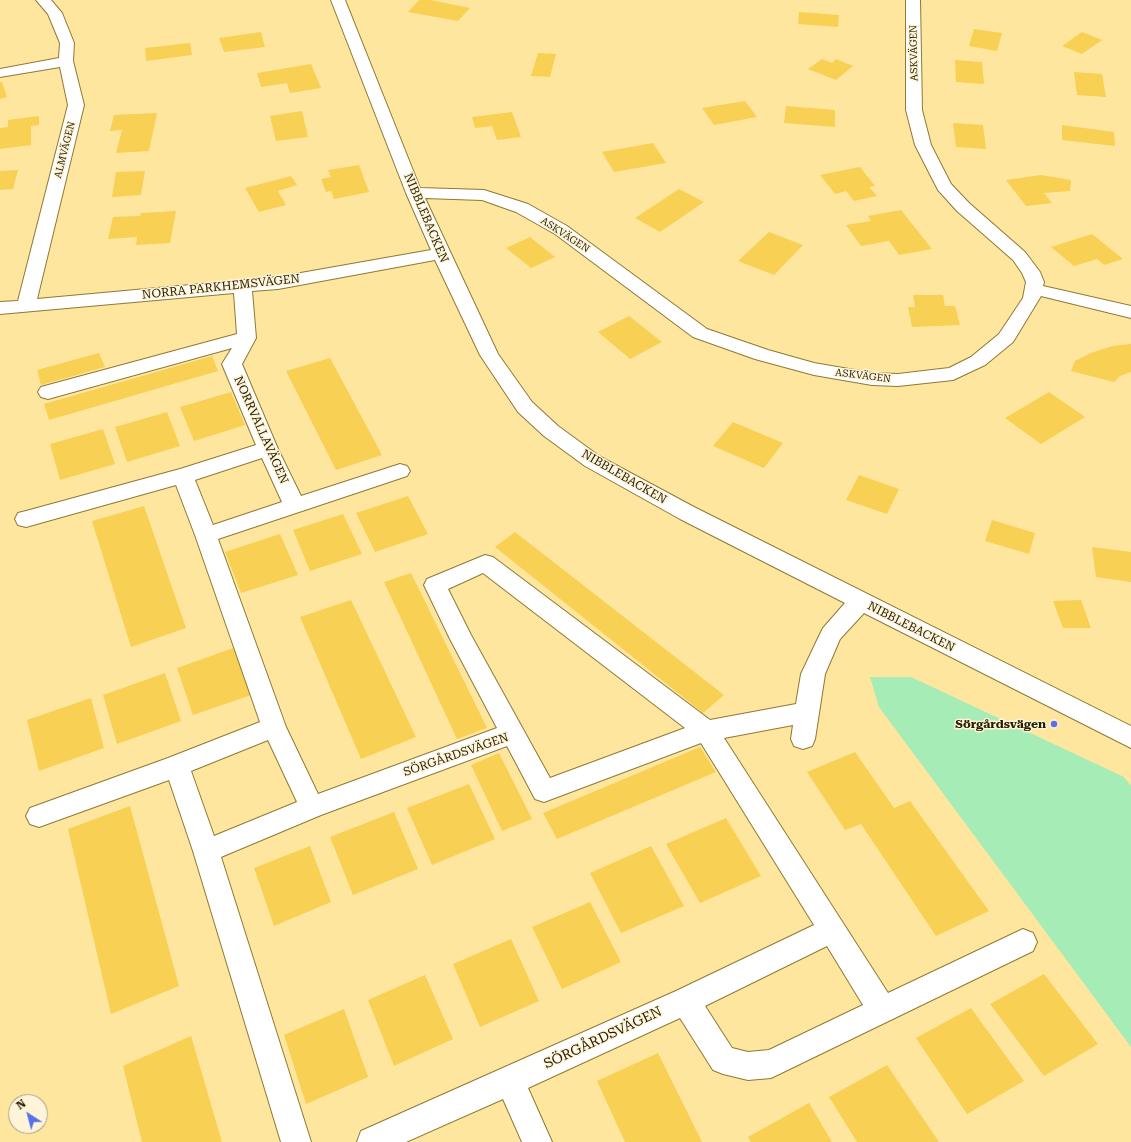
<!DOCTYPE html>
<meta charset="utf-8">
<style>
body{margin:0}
#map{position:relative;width:1131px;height:1142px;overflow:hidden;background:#fee69f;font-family:"Roboto Serif",serif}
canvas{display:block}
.north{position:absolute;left:8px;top:1094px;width:40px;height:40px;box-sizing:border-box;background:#fef4d9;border:1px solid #a89e83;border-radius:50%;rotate:324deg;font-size:11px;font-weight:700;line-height:16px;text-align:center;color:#261d01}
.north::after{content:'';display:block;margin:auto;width:14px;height:18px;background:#5971e7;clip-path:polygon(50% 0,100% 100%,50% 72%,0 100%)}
</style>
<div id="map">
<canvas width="1131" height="1142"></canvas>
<div class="north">N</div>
</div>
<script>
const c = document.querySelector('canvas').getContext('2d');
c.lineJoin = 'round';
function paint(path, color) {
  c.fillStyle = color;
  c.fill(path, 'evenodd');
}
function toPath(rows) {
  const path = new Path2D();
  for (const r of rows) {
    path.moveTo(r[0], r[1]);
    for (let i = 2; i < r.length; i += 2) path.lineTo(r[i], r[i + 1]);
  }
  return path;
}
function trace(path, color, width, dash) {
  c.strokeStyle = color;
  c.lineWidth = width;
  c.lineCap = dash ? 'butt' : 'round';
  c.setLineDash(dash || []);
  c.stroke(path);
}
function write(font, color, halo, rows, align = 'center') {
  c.font = font + ' "Roboto Serif",serif';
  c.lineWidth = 3;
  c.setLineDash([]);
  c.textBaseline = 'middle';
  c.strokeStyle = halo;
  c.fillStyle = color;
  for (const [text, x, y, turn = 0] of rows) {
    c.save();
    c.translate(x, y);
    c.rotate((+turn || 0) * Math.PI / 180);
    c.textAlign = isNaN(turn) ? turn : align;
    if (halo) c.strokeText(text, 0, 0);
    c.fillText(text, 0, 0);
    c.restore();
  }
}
paint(toPath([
 [870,677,911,677,1124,777,1131,786,1131,1047,879,707]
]), '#a5ecb6');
paint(toPath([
 [419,0,430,0,470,8,458,21,408,12],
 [799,12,839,15,838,27,798,24],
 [974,29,1002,33,997,51,969,46],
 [261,32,265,47,224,52,219,38],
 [1082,32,1102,40,1082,54,1062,46],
 [190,43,192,55,146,61,145,48],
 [538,53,556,54,550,77,531,76],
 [822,59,832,63,836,59,853,66,836,80,808,69],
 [955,60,982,62,984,84,956,82],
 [311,64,321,88,290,93,287,83,261,87,257,73],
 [1074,72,1102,74,1106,97,1077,95],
 [0,82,2,82,7,97,0,99],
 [745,101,757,117,714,125,702,108],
 [786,106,835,110,835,127,784,123],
 [302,111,308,137,276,141,270,116],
 [512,112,521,137,497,140,492,126,475,128,472,117],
 [157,113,149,151,116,153,122,130,110,131,114,115],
 [39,116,39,125,31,126,31,145,0,149,0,128,8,127,8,120],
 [953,123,983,125,986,149,956,147],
 [1062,125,1114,132,1115,146,1062,140],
 [653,143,666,163,614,172,602,152],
 [359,165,369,192,334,199,331,191,326,192,321,179,331,177,328,170],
 [860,167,875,186,869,187,877,196,854,201,846,191,835,194,820,175],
 [18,170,13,189,0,190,0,171],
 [145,171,141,195,112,197,116,172],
 [1041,175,1071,180,1070,191,1044,193,1052,203,1026,206,1006,180],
 [291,176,297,185,278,191,286,205,259,212,245,188],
 [679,189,704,202,660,232,635,218],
 [901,210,932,249,899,255,889,241,861,246,846,225,871,221,868,216],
 [176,211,170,243,136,245,137,237,108,239,113,217,140,216,141,213],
 [769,232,803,245,774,275,738,261],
 [1092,234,1123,259,1104,265,1097,259,1074,266,1051,247],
 [530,237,555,257,531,268,506,248],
 [913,295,943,295,945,306,955,306,960,325,912,327,908,307,915,307],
 [629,316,662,342,630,359,598,332],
 [1131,344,1131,372,1120,376,1114,382,1071,371,1075,361,1091,353,1112,346],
 [99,353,105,367,41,385,37,370],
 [212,356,218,371,49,420,44,404],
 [330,358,382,455,336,470,286,371],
 [231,392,245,425,194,441,180,407],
 [1049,392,1085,417,1041,444,1005,418],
 [167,412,180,446,127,462,115,427],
 [733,422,783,443,764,468,713,446],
 [103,429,115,464,60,480,50,444],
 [859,475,899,489,887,514,846,500],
 [408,496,428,534,375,552,356,513],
 [144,506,186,628,131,647,92,521],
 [343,514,362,554,310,571,293,530],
 [992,520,1035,533,1029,554,985,541],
 [515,532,724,695,703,713,495,547],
 [280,534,298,575,241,593,225,552],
 [1092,547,1131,552,1131,582,1096,577],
 [411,573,487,728,457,739,384,582],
 [351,600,416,737,361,759,300,617],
 [1081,600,1091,628,1063,628,1053,601],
 [236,647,254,694,193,715,177,668],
 [165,673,181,721,117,744,103,695],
 [91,698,104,748,39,771,27,720],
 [700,747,716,772,557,839,543,813],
 [855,752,894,808,910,801,989,911,936,936,861,824,845,830,807,772],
 [499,753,532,819,502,831,471,765],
 [469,784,495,839,432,865,407,808],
 [130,806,179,986,111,1014,68,829],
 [394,812,418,869,353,895,330,837],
 [726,818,761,876,700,903,666,844],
 [310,846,331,902,274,926,254,868],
 [651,846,684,906,621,933,590,873],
 [590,902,621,962,562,989,532,927],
 [511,939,539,1001,480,1027,453,964],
 [1044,974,1098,1044,1044,1076,990,1004],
 [425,975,453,1039,394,1066,368,1000],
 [971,1008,1024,1081,967,1114,916,1038],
 [344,1009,368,1077,306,1104,284,1035],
 [191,1036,222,1142,142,1142,123,1066],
 [658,1053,702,1142,625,1142,597,1081],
 [887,1065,939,1142,857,1142,829,1097],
 [809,1103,832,1142,751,1142,748,1137]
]), '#f7d054');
const minor = toPath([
 [36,0,51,0,62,13,74,43,73,61,84,105,37,299,278,277,431,250,406,193,331,0,345,0,420,188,484,190,528,204,567,226,707,329,768,350,814,363,872,373,898,374,949,368,971,357,999,334,1023,298,1026,282,1022,273,1013,260,957,211,938,190,915,145,906,110,906,0,920,0,922,110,931,145,951,184,969,203,1025,252,1040,272,1044,282,1043,286,1131,306,1131,318,1041,296,1013,342,985,365,953,380,898,386,872,385,814,375,755,359,693,337,555,234,516,212,482,200,425,198,498,354,532,402,558,426,599,456,694,507,1131,726,1131,748,864,613,840,639,825,674,815,739,812,746,803,749,794,746,791,739,793,725,724,738,888,993,1023,929,1033,933,1037,942,1033,951,771,1078,748,1080,723,1074,713,1070,680,1018,528,1088,552,1142,522,1142,503,1099,406,1142,357,1142,361,1131,676,991,814,925,701,743,544,802,535,799,507,746,321,815,221,857,311,1142,281,1142,193,851,169,780,39,827,30,824,26,816,30,808,168,758,260,722,195,535,176,485,26,527,18,525,15,519,18,513,26,511,180,469,256,445,222,364,232,348,48,399,41,397,38,392,41,387,237,334,234,293,0,314,0,302,18,301,68,105,60,67,0,77,0,69,59,58,60,43,48,14,36,0],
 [435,260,480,355,518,412,544,436,585,466,680,519,845,603,823,628,820,634,801,674,796,704,710,720,493,557,485,555,427,579,424,585,450,639,497,728,318,794,286,727,218,539,407,476,410,471,407,466,400,464,301,496,278,449,242,364,256,338,252,291,278,289,435,260],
 [262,458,282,502,213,525,195,480,262,458],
 [483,573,685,728,550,778,471,635,448,589,483,573],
 [268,740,297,802,214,836,191,771,268,740],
 [827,946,863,1005,769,1050,748,1052,732,1048,705,1006,827,946]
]);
trace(minor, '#8f7933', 2);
paint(minor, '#fff');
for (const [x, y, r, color] of [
 [1054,724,4,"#5971e7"]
]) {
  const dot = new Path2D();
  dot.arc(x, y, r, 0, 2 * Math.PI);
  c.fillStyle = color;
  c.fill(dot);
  trace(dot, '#fef4d9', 1.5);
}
write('10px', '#261d01', '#fef4d9', [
 ["ASKVÄGEN",914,53,-91],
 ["ALMVÄGEN",65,150,-76],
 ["ASKVÄGEN",565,235,33],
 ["ASKVÄGEN",863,376,7]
]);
write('12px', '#261d01', '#fef4d9', [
 ["NIBBLEBACKEN",426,218,67],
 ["NORRA PARKHEMSVÄGEN",221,287,-6],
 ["NORRVALLAVÄGEN",261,430,66],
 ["NIBBLEBACKEN",624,477,30],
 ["NIBBLEBACKEN",911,627,27],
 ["SÖRGÅRDSVÄGEN",456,755,-19]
]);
write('bold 12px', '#261d01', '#fef4d9', [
 ["Sörgårdsvägen",1046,724]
], 'right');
write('14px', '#261d01', '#fef4d9', [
 ["SÖRGÅRDSVÄGEN",603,1038,-25]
]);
</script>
